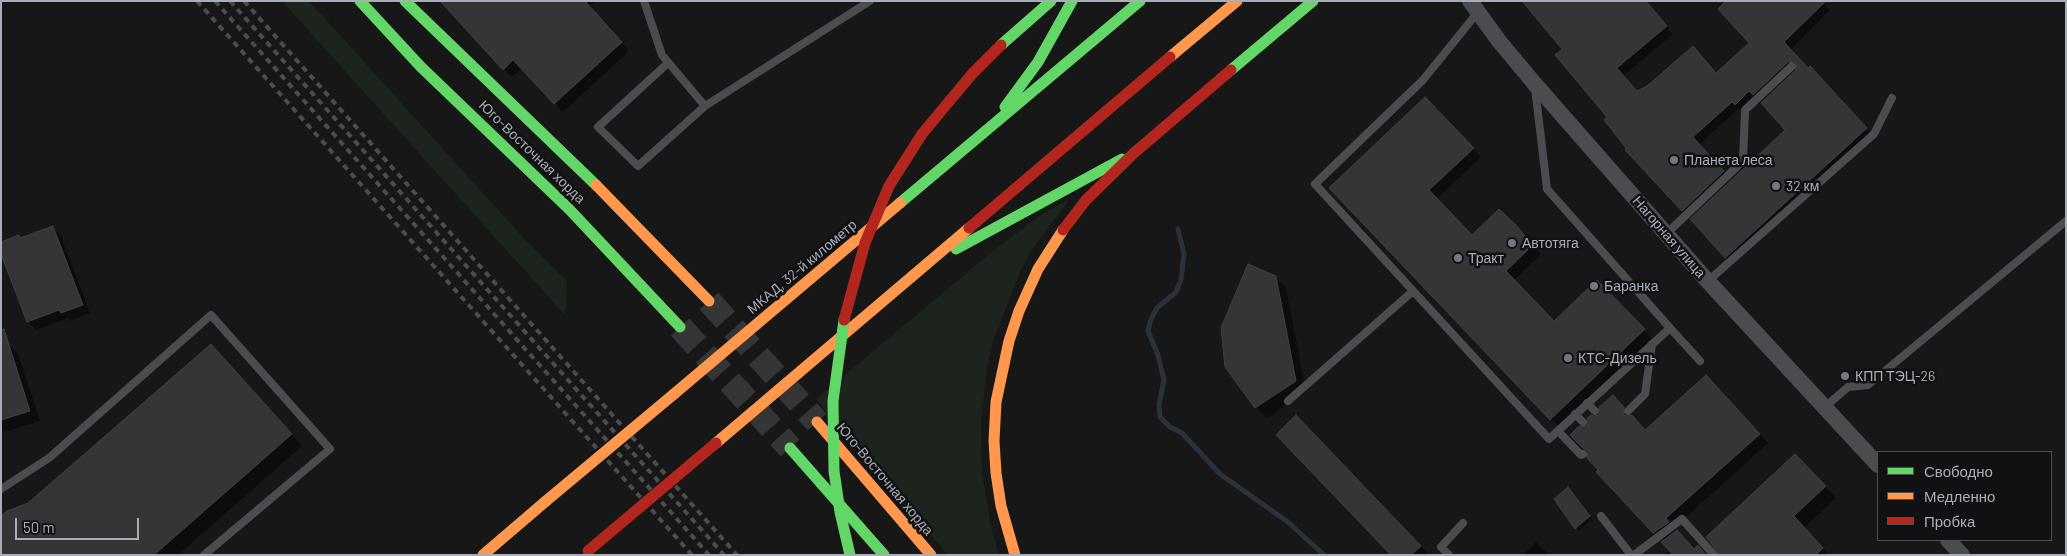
<!DOCTYPE html>
<meta charset="utf-8">
<style>
body{margin:0}
#map{position:relative;width:2067px;height:556px;overflow:hidden;background:#171717;font-family:Barlow,sans-serif}
canvas{display:block}
.frame{position:absolute;inset:0;border:2px solid #a8adb8;pointer-events:none}
.legend{position:absolute;left:1877px;top:451px;width:175px;height:90px;box-sizing:border-box;background:#111113;border:1px solid #4d4f55;margin:0;padding:6px 9px;list-style:none;font-size:15px;color:#a8adb8}
.legend li{display:flex;align-items:center;gap:10px;height:25px}
.legend b{width:25px;border:1px solid #4d4f55}
.scale{position:absolute;left:15px;top:518px;width:124px;height:22px;box-sizing:border-box;border:2px solid #a8adb8;border-top:0;padding-left:6px;font-size:15px;line-height:18px;white-space:nowrap;color:#a8adb8;-webkit-text-stroke:4px #111113;paint-order:stroke}
</style>
<div id="map">
<canvas width="2067" height="556"></canvas>
<div class="frame"></div>
<ul class="legend">
<li><b style="height:6px;background:#63d668"></b>Свободно</li>
<li><b style="height:6px;background:#ff974d"></b>Медленно</li>
<li><b style="height:6px;background:#b3261e"></b>Пробка</li>
</ul>
<div class="scale">50 m</div>
</div>
<script>
const c = document.querySelector('canvas').getContext('2d');
c.lineJoin = 'round';
function paint(path, color) {
  c.fillStyle = color;
  c.fill(path, 'evenodd');
}
function toPath(rows) {
  const path = new Path2D();
  for (const r of rows) {
    path.moveTo(r[0], r[1]);
    for (let i = 2; i < r.length; i += 2) path.lineTo(r[i], r[i + 1]);
  }
  return path;
}
function trace(path, color, width, dash) {
  c.strokeStyle = color;
  c.lineWidth = width;
  c.lineCap = dash ? 'butt' : 'round';
  c.setLineDash(dash || []);
  c.stroke(path);
}
function write(font, color, halo, rows, align = 'center') {
  c.font = font + ' Barlow,sans-serif';
  c.lineWidth = 5;
  c.setLineDash([]);
  c.textBaseline = 'middle';
  c.strokeStyle = halo;
  c.fillStyle = color;
  for (const [text, x, y, turn = 0] of rows) {
    c.save();
    c.translate(x, y);
    c.rotate((+turn || 0) * Math.PI / 180);
    c.textAlign = isNaN(turn) ? turn : align;
    if (halo) c.strokeText(text, 0, 0);
    c.fillText(text, 0, 0);
    c.restore();
  }
}
paint(toPath([
 [282,1,309,1,529,244,567,281,565,315],
 [1067,200,1068,202,1037,242,1022,267,993,341,987,369,981,420,982,473,991,527,999,555,948,555,816,399,993,251,1038,217]
]), '#1d241e');
paint(toPath([
 [442,1,595,1,589,7,629,51,563,112,522,68,512,77],
 [1645,1,1673,34,1623,76,1637,92,1717,74,1822,1,1830,10,1790,50,1808,70,1817,75,1873,136,1733,264,1692,219,1787,130,1797,67,1761,101,1757,97,1742,111,1739,108,1699,145,1730,179,1690,217,1627,150,1628,149,1609,117,1557,55],
 [1434,107,1481,157,1437,199,1472,236,1523,234,1541,254,1514,280,1554,323,1606,290,1652,339,1559,427,1331,188],
 [53,227,61,236,90,313,70,321,68,318,36,330,28,321,19,236,22,239],
 [1275,277,1286,288,1306,392,1267,418,1256,407],
 [8,343,18,354,40,421,1,433,1,346],
 [222,357,302,446,178,555,1,555,29,504],
 [1715,385,1768,443,1674,528,1694,550,1705,555,1664,555,1670,549,1598,472,1600,470,1589,453,1571,435,1587,428,1594,418,1622,405,1646,431],
 [1307,428,1429,555,1393,555],
 [1806,466,1836,498,1804,528,1829,555,1723,555],
 [1570,491,1592,519,1579,531,1556,499],
 [1536,542,1549,555,1523,555]
]), '#0007');
trace(toPath([
 [1178,229,1184,254,1181,280,1176,292,1157,308,1151,319,1148,331,1158,355,1164,380,1159,405,1160,417,1170,427,1182,433,1220,474,1288,522,1324,555]
]), '#2a3239', 5);
const building = toPath([
 [440,1,585,1,622,42,554,104,513,60,503,70,440,1],
 [1522,1,1646,1,1667,26,1617,68,1637,91,1647,86,1693,46,1716,73,1749,43,1718,9,1726,1,1826,1,1784,42,1808,68,1810,66,1867,128,1725,258,1690,219,1785,130,1761,103,1796,70,1796,63,1793,61,1788,62,1753,95,1749,91,1735,105,1732,102,1693,137,1724,171,1682,211,1625,150,1626,148,1604,120,1607,117,1555,55,1562,49,1522,1],
 [1425,97,1474,148,1429,190,1472,235,1499,209,1515,224,1533,245,1506,271,1554,321,1597,280,1645,329,1550,420,1329,188,1425,97],
 [53,226,83,305,61,313,59,310,27,322,1,254,1,242,19,235,20,238,53,226],
 [1248,264,1276,276,1296,381,1255,408,1225,367,1221,328,1248,264],
 [4,329,30,411,1,420,1,330,4,329],
 [211,344,292,434,154,555,1,555,1,516,7,511,28,503,211,344],
 [1706,375,1760,434,1666,518,1669,522,1653,533,1596,472,1598,470,1587,458,1588,451,1583,448,1570,435,1579,426,1587,426,1588,423,1587,418,1591,415,1594,416,1599,415,1600,412,1599,407,1613,395,1624,407,1624,415,1627,416,1632,415,1645,430,1706,375],
 [1296,415,1421,546,1411,555,1391,555,1276,435,1296,415],
 [1795,454,1826,486,1794,516,1823,548,1816,555,1720,555,1706,537,1795,454],
 [1568,487,1590,516,1575,529,1554,499,1568,487],
 [1677,530,1694,549,1698,545,1706,555,1673,555,1661,542,1677,530]
]);
paint(building, '#353536');
trace(building, '#3f4043', 1);
trace(toPath([
 [709,301,817,422],
 [680,327,790,448]
]), '#343537', 25, [25, 12]);
trace(toPath([
 [644,1,662,55,705,106],
 [1478,12,1423,80,1315,184,1549,439,1670,328,1547,189,1535,88],
 [668,63,598,127,638,166,705,106,870,1],
 [1666,234,1743,161,1745,110,1792,66],
 [1708,281,1874,134,1892,98],
 [1670,328,1700,361],
 [1288,401,1413,291],
 [1587,403,1595,411],
 [1825,407,1848,387,1868,385,2066,221],
 [1628,411,1645,394,1652,344],
 [1575,414,1583,422],
 [1558,431,1581,455,1583,454],
 [1,489,49,458,211,315,330,449,204,555],
 [1601,516,1631,555],
 [1449,555,1441,547,1463,523],
 [1634,555,1682,519,1714,555]
]), '#4b4c50', 8);
trace(toPath([
 [1470,1,1499,41,1534,83,1704,277,1878,465],
 [1948,540,1962,555]
]), '#4b4c50', 16);
trace(toPath([
 [360,1,421,67,569,209,680,327],
 [405,1,596,185],
 [1231,70,1313,1],
 [1005,107,1038,62,1072,1],
 [900,203,1140,1],
 [956,249,1122,159],
 [790,448,884,555]
]), '#63d668', 11);
trace(toPath([
 [1170,57,1237,1],
 [596,185,709,301],
 [674,394,900,203],
 [817,422,931,555],
 [716,443,969,228],
 [483,555,546,501],
 [1015,555,1001,506,996,473,994,441,996,402,1009,341,1019,311,1038,269,1063,230]
]), '#ff974d', 11);
trace(toPath([
 [969,228,1170,57],
 [1063,230,1086,200,1134,153,1231,70]
]), '#b3261e', 11);
trace(toPath([
 [197,1,692,555],
 [215,1,709,555],
 [230,1,724,555],
 [244,1,737,555]
]), '#4b4c4f', 4, [6, 5]);
trace(toPath([
 [1001,45,1051,1],
 [844,320,833,401,834,471,840,512,850,555]
]), '#63d668', 11);
trace(toPath([
 [546,501,674,394]
]), '#ff974d', 11);
trace(toPath([
 [844,320,865,243,889,186,922,134,972,74,1001,45],
 [588,551,716,443]
]), '#b3261e', 11);
for (const [x, y, r, color] of [
 [1674,160,5,"#757880"],
 [1776,186,5,"#757880"],
 [1512,243,5,"#757880"],
 [1458,258,5,"#757880"],
 [1594,286,5,"#757880"],
 [1568,358,5,"#757880"],
 [1845,376,5,"#757880"]
]) {
  const dot = new Path2D();
  dot.arc(x, y, r, 0, 2 * Math.PI);
  c.fillStyle = color;
  c.fill(dot);
  trace(dot, '#111113', 2);
}
write('14px', '#a8adb8', '#111113', [
 ["Юго-Восточная хорда",532,152,44],
 ["Нагорная улица",1669,237,49],
 ["МКАД, 32-й километр",802,267,-40],
 ["Юго-Восточная хорда",885,479,50]
]);
write('14px', '#a8adb8', '#111113', [
 ["Планета леса",1684,160],
 ["32 км",1786,186],
 ["Автотяга",1522,243],
 ["Тракт",1468,258],
 ["Баранка",1604,286],
 ["КТС-Дизель",1578,358],
 ["КПП ТЭЦ-26",1855,376]
], 'left');
</script>
